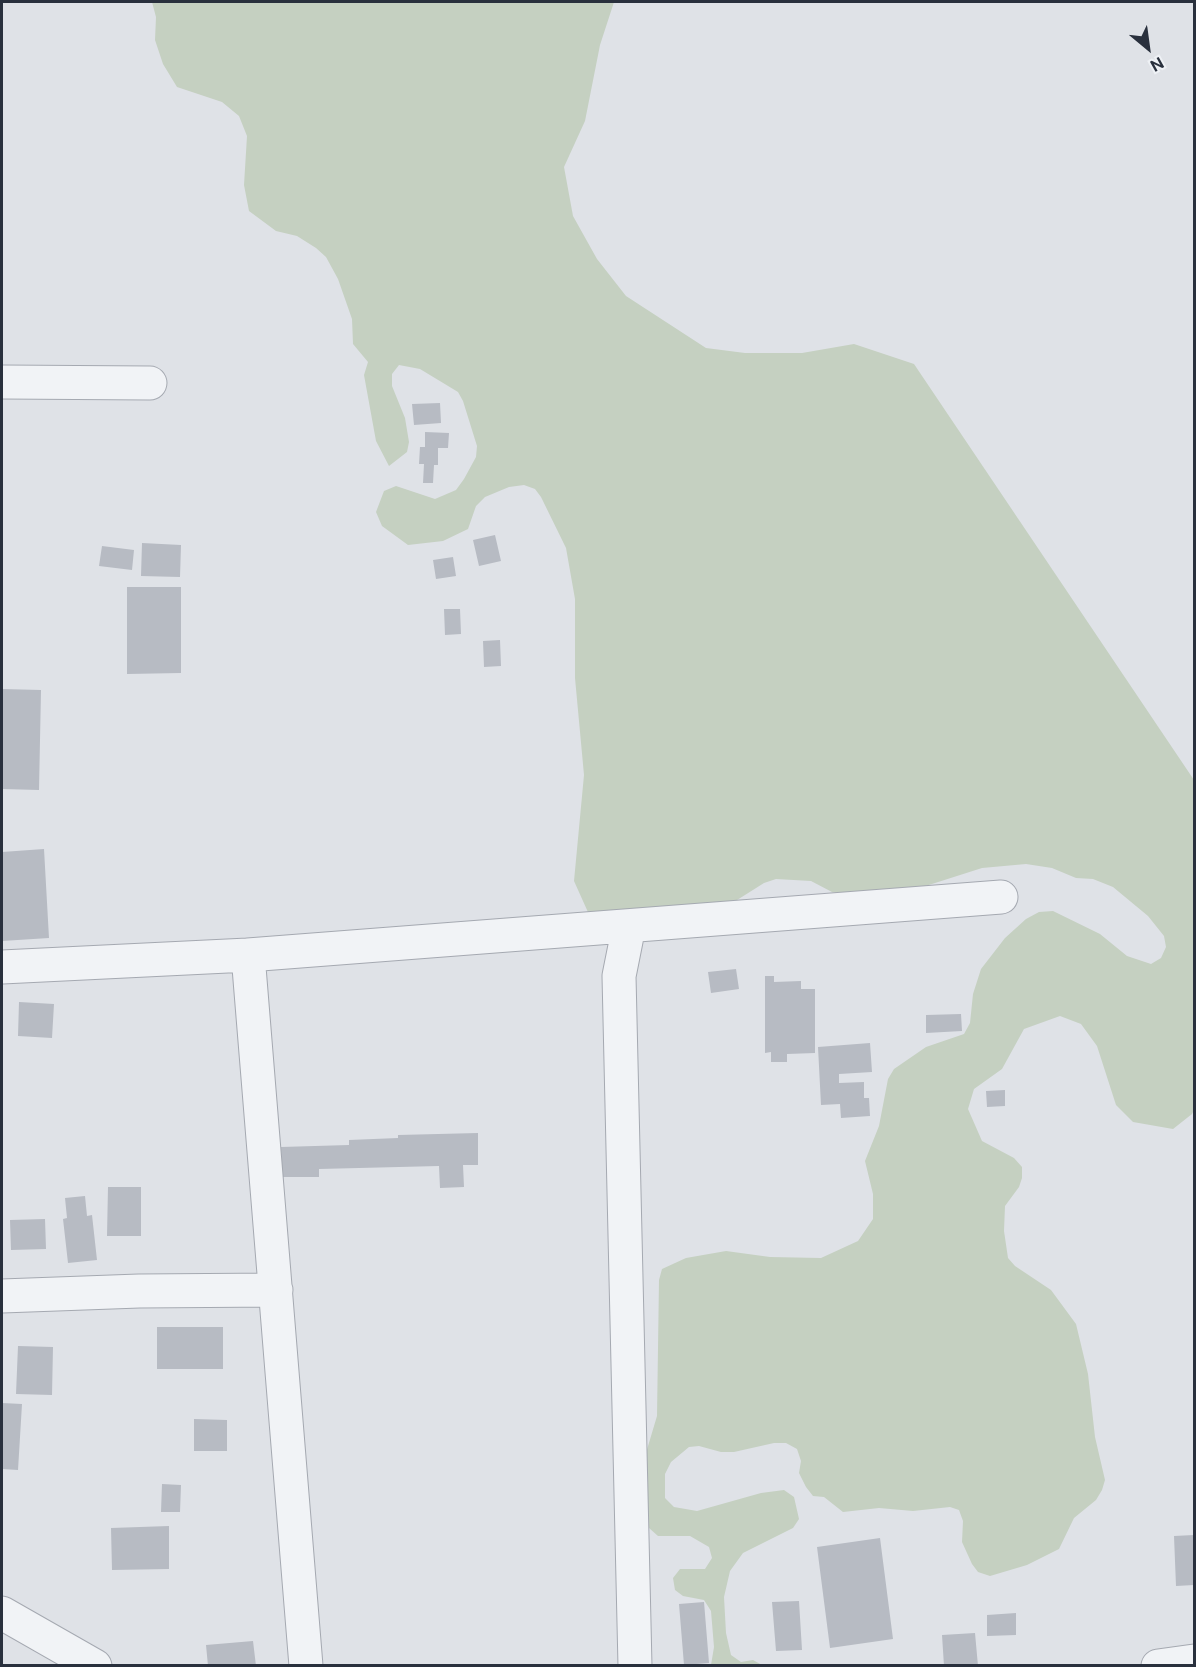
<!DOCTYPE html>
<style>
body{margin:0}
#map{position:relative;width:1196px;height:1667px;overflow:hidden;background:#dfe2e7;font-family:"Public Sans",sans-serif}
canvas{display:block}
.frame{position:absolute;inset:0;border:3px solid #29303d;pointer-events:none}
.north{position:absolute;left:1118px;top:18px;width:60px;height:60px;-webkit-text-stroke:4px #eef1f5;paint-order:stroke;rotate:151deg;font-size:16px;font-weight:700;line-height:24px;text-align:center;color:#29303d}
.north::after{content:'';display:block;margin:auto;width:21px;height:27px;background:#29303d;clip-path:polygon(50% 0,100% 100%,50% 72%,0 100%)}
</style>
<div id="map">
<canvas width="1196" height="1667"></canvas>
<div class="frame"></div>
<div class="north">N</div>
</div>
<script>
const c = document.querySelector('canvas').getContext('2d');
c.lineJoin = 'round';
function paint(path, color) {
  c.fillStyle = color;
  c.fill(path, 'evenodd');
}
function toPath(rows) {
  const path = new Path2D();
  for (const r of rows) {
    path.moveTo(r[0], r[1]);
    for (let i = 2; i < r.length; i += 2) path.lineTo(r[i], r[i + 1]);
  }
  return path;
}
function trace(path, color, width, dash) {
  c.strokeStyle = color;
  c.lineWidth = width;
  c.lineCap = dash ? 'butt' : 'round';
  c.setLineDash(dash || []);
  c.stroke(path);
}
paint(toPath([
 [152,2,614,2,600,45,585,121,564,167,573,216,597,259,626,296,706,348,745,353,802,353,854,344,914,364,1194,780,1194,1110,1192,1114,1173,1129,1133,1122,1116,1105,1097,1046,1081,1024,1060,1016,1024,1029,1002,1069,974,1089,968,1109,982,1141,1014,1158,1022,1167,1022,1178,1019,1187,1005,1206,1004,1231,1008,1258,1015,1266,1051,1290,1076,1324,1088,1374,1095,1437,1105,1480,1102,1490,1096,1500,1074,1518,1059,1549,1027,1565,990,1576,978,1572,972,1564,962,1542,963,1521,959,1510,950,1507,913,1511,879,1508,843,1512,824,1497,813,1496,806,1487,799,1473,801,1461,797,1449,786,1443,774,1443,734,1452,721,1452,699,1446,689,1447,671,1462,665,1474,665,1498,674,1507,697,1511,761,1493,784,1490,794,1497,799,1519,793,1528,743,1553,730,1571,724,1597,726,1633,731,1655,741,1662,753,1660,762,1665,711,1665,714,1647,711,1611,704,1600,683,1596,675,1590,673,1578,680,1569,705,1569,712,1558,709,1547,690,1536,658,1536,649,1528,642,1507,640,1473,657,1416,659,1280,662,1269,686,1258,726,1251,770,1257,821,1258,858,1241,873,1219,873,1194,865,1161,879,1126,888,1079,894,1069,926,1047,964,1034,970,1023,973,994,981,969,1005,938,1026,919,1039,912,1053,911,1100,934,1127,956,1151,964,1161,958,1166,947,1164,936,1148,916,1113,887,1093,879,1076,878,1052,868,1026,864,982,868,910,891,863,898,832,892,811,881,776,879,764,883,680,936,596,930,574,881,584,775,575,678,575,599,566,548,541,497,535,489,524,485,509,487,485,497,476,506,468,529,443,541,408,545,382,526,376,512,384,491,396,486,435,499,456,490,464,479,476,457,477,446,463,401,458,392,420,369,399,365,392,374,392,386,405,418,409,442,407,452,389,466,376,441,364,375,368,362,353,344,352,319,338,279,326,257,316,248,297,236,276,231,249,211,244,185,247,136,239,116,222,102,177,87,163,64,155,40,156,17]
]), '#c5d0c1');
paint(toPath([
 [440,403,441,423,414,425,412,404],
 [425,432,449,433,448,448,438,448,438,465,434,465,433,483,423,483,424,464,419,464,420,447,425,447],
 [495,535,501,561,479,566,473,540],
 [142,543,181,545,180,577,141,576],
 [102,546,134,550,132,570,99,566],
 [453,557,456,576,436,579,433,560],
 [127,587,181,587,181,673,127,674],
 [444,609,460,609,461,634,445,635],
 [500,640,501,666,484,667,483,641],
 [2,689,41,690,39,790,2,789],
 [44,849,49,938,2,941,2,852],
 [736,969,739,989,711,993,708,972],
 [765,976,774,976,774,982,801,981,801,989,815,989,815,1053,787,1054,787,1062,771,1062,771,1052,765,1053],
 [19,1002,54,1004,52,1038,18,1036],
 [961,1014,962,1031,926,1033,926,1015],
 [870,1043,872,1072,839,1074,839,1083,864,1082,864,1098,869,1098,870,1116,841,1118,840,1104,821,1105,818,1047],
 [1005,1090,1005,1106,987,1107,986,1091],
 [478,1133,478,1165,463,1165,464,1187,440,1188,439,1166,319,1169,319,1177,282,1177,281,1147,349,1145,349,1140,398,1138,398,1135],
 [108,1187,141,1187,141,1236,107,1236],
 [85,1196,87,1216,92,1215,97,1260,68,1263,63,1219,67,1218,65,1198],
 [45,1219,46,1249,11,1250,10,1220],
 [157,1327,223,1327,223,1369,157,1369],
 [18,1346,53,1347,52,1395,16,1394],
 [2,1403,22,1404,18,1470,2,1469],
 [194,1419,227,1420,227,1451,194,1451],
 [162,1484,181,1485,180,1512,161,1512],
 [169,1526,169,1569,112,1570,111,1528],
 [1194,1535,1194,1585,1176,1586,1174,1536],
 [880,1538,893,1639,830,1648,817,1547],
 [799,1601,802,1650,776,1651,772,1602],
 [704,1602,709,1663,684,1665,679,1604],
 [1016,1613,1016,1635,987,1636,987,1615],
 [975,1633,978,1666,944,1666,942,1635],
 [253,1641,256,1666,208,1666,206,1645]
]), '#b7bbc3');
const street = toPath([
 [2,382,150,383],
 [629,926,619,976,635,1666],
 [248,955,306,1666],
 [2,967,248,955,1001,897],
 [2,1296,139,1291,276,1290],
 [2,1613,95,1666],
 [1158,1666,1194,1661]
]);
trace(street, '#a5a9b1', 35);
trace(street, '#f1f3f6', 33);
</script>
